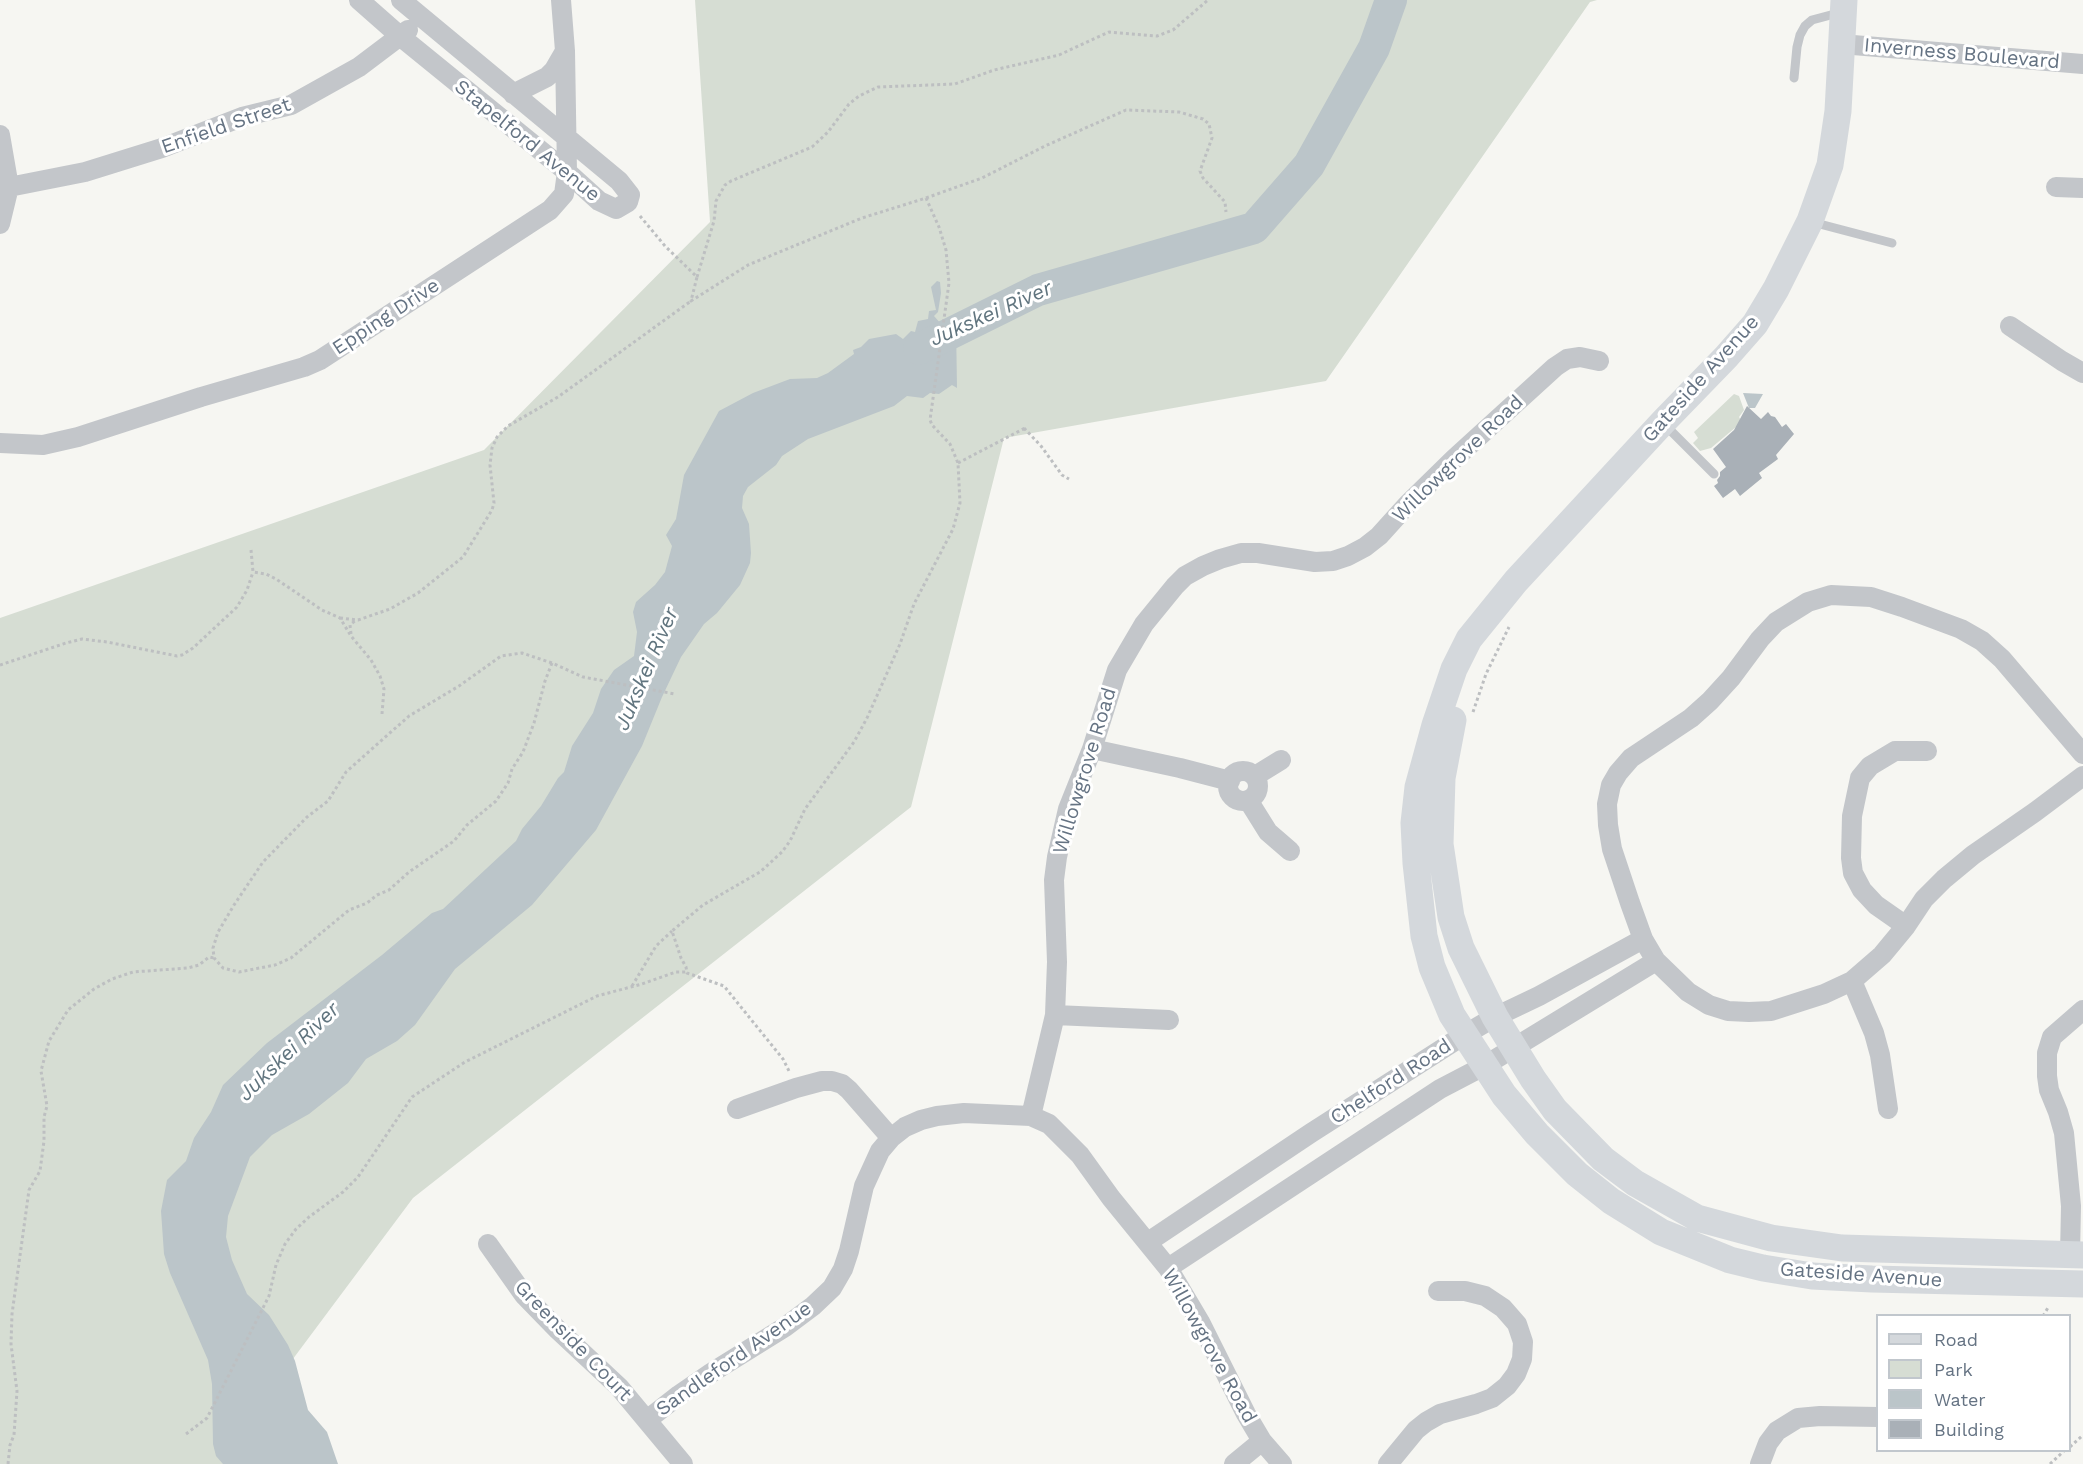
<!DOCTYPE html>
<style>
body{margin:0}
#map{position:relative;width:2083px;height:1464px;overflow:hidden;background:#f6f6f2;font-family:"Work Sans",sans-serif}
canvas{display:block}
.legend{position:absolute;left:1876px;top:1314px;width:195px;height:138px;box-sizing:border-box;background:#fff;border:2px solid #c1c7cd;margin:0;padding:8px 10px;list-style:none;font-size:18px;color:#657383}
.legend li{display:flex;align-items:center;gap:12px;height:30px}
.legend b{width:30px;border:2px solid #c1c7cd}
</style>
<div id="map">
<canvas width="2083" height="1464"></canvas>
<ul class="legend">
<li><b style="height:8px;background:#d4d8dc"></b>Road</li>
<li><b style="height:16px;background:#d6ddd3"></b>Park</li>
<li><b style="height:16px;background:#bbc5c9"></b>Water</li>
<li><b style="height:16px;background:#a9b0b7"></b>Building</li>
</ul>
</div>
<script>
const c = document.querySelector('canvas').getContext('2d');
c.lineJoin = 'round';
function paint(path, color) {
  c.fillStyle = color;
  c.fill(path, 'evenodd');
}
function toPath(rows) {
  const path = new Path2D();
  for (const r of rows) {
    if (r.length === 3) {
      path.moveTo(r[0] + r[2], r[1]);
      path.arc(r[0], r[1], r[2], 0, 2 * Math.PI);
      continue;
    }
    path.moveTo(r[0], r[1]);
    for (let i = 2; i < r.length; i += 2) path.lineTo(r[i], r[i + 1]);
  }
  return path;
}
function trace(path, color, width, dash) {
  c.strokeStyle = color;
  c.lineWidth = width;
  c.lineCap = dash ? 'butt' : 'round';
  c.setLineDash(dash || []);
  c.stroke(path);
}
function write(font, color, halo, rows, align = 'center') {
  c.font = font + ' "Work Sans",sans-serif';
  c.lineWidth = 6;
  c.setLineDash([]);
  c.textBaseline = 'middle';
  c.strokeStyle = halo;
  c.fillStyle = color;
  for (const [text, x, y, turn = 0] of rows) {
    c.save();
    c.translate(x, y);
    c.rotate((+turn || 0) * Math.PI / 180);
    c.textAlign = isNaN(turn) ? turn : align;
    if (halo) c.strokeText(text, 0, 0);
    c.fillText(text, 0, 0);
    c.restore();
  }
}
paint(toPath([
 [695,0,1597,0,1590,2,1326,381,1004,438,911,807,413,1198,231,1442,242,1464,0,1464,0,618,484,450,710,222],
 [1734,394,1739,396,1744,410,1739,417,1742,422,1711,448,1700,451,1693,443,1698,438,1694,432]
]), '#d6ddd3');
paint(toPath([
 [937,281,940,282,941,293,938,312,934,316,941,324,952,322,952,324,956,324,957,388,952,385,939,394,930,393,923,398,907,396,894,406,808,439,782,456,776,465,748,487,743,496,742,508,749,524,751,553,750,563,740,585,717,613,704,624,681,657,662,697,642,746,596,830,532,905,455,969,415,1025,397,1041,366,1059,348,1083,309,1114,272,1135,250,1157,228,1216,226,1237,232,1260,247,1294,269,1315,288,1345,295,1361,308,1410,327,1432,338,1464,223,1464,216,1456,213,1444,212,1384,208,1360,170,1273,164,1254,161,1211,167,1180,186,1161,194,1138,211,1112,223,1085,267,1043,382,955,432,913,443,909,516,841,522,829,541,806,558,778,564,772,572,746,593,713,601,689,614,670,634,656,637,632,633,612,636,602,655,585,665,572,672,546,666,535,676,519,684,475,719,411,753,393,790,379,817,378,828,373,854,354,853,350,861,347,869,339,896,334,903,339,911,331,915,332,918,321,928,319,929,311,936,310,931,287],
 [1743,393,1763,394,1755,408,1749,408]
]), '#bbc5c9');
trace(toPath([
 [919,349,1038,290,1254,228,1309,165,1374,48,1391,0]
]), '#bbc5c9', 32);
paint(toPath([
 [1747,406,1761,419,1768,412,1771,416,1775,417,1782,427,1786,424,1794,434,1776,455,1778,459,1759,473,1762,478,1740,496,1735,489,1723,498,1714,486,1718,483,1717,480,1720,476,1720,472,1726,467,1713,449,1734,430]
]), '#a9b0b7');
trace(toPath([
 [926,198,982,178,1045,146,1126,110,1179,112,1203,119,1209,124,1212,138,1200,171,1203,178,1225,202,1226,212],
 [640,216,665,246,697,277,691,301,748,265,862,218,926,198,939,227,946,250,949,283,930,420,932,425,950,444,958,463,960,503,953,529,914,604,900,644,867,718,854,742,805,809,790,841,782,852,760,872,703,905,672,931,681,958,686,967,687,973,724,986,783,1059,790,1073],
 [697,277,714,221,716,201,725,185,731,181,812,147,828,132,849,104,859,96,878,87,955,84,994,70,1059,55,1109,32,1157,36,1173,30,1208,0],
 [1024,428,1041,446,1062,475,1069,479],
 [958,463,1027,427],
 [251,550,253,572,266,574,276,579,322,610,340,618,351,636,371,660,380,676,384,689,382,714],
 [340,618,358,620,390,609,418,593,463,557,492,510,494,503,490,465,492,448,497,437,508,426,558,397,691,301],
 [351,634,350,625,356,620],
 [552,663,545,681,534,723,523,752,512,769,508,783,496,801,467,825,454,841,409,872,389,890,377,895,367,903,349,910,291,958,275,965,239,972,223,968,214,958,213,948,218,932,234,905,263,862,307,817,328,801,346,772,409,716,459,686,501,656,522,653,552,663,583,677,675,694],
 [0,665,66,643,82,639,107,642,177,656,182,655,193,648,237,607,247,590,253,572],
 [1473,712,1486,674,1509,627],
 [632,986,656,946,672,931],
 [2043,1316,2049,1306],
 [186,1434,207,1418,269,1296,276,1265,285,1244,296,1229,309,1217,343,1192,358,1177,412,1097,465,1062,597,996,642,984,676,972,686,972],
 [2070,1447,2083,1435],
 [8,1464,10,1445,14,1435,17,1391,11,1344,12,1314,29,1190,40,1171,44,1141,44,1117,47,1106,41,1071,49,1041,68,1010,94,989,112,979,133,972,188,968,199,965,209,957,214,958],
 [2050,1464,2065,1450]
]), '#bdbfc1', 3, [3, 3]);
trace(toPath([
 [1794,78,1797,47,1800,35,1805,26,1812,20,1842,12],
 [1812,222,1892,243],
 [1665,425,1714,474]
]), '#c3c6ca', 9);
trace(toPath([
 [359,0,401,37,567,172,599,201,616,209,628,202,630,195,619,181,401,0],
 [1841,44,2083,64],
 [513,94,547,77,554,70,565,51],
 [0,135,9,187,0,224],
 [9,187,85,172,162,148,242,117,291,105,359,67,408,30],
 [2056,187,2083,188],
 [2010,326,2062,361,2083,373],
 [0,443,43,445,78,437,201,397,304,367,320,360,550,210,564,194,567,172,565,51,561,0],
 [1092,749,1180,768,1230,781],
 [2083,754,2002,659,1982,641,1961,629,1902,607,1871,597,1831,595,1808,602,1776,622,1760,639,1731,678,1710,701,1691,718,1631,758,1618,773,1611,785,1607,804,1608,825,1612,849,1630,903,1643,939,1656,961,1688,992,1709,1005,1728,1011,1749,1012,1771,1011,1824,994,1852,981,1882,955,1906,926,1924,899,1944,879,1973,855,2035,812,2083,776],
 [1243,786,15],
 [1255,776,1281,760],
 [1248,800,1268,832,1290,851],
 [1906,926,1876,905,1862,890,1853,873,1851,858,1852,816,1860,778,1870,766,1895,751,1927,751],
 [1852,981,1874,1033,1880,1055,1888,1109],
 [1055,1015,1169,1020],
 [737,1109,796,1088,822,1081,832,1081,842,1084,849,1090,891,1138],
 [1031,1116,1055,1015,1057,962,1054,880,1057,857,1068,809,1092,749,1117,670,1144,624,1175,586,1185,576,1203,566,1220,559,1241,553,1258,553,1315,562,1333,561,1348,556,1365,547,1379,536,1407,505,1454,459,1555,367,1567,359,1580,357,1599,361],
 [1148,1242,1311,1133,1464,1035,1495,1017,1539,996,1643,939],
 [488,1244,524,1295,558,1330,619,1387,683,1464],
 [2070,1255,2071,1206,2064,1133,2058,1112,2049,1090,2047,1076,2047,1053,2052,1037,2083,1010],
 [1168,1268,1440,1089,1484,1066,1656,961],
 [647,1420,679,1395,711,1373,785,1327,813,1306,832,1288,843,1269,849,1251,864,1186,880,1151,891,1138,905,1127,921,1120,937,1116,964,1113,1031,1116,1049,1124,1080,1155,1111,1198,1168,1268,1200,1322,1246,1414,1262,1441,1282,1464],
 [1234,1464,1262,1441],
 [1388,1464,1416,1430,1426,1422,1440,1414,1476,1404,1492,1398,1507,1386,1516,1374,1522,1359,1523,1342,1517,1324,1503,1308,1485,1296,1465,1291,1438,1291],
 [1760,1464,1768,1443,1777,1431,1798,1418,1820,1416,1878,1417]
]), '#c3c6ca', 20);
trace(toPath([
 [1844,0,1838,111,1830,165,1810,221,1776,289,1755,324,1726,357,1663,422,1516,581,1469,639,1454,669,1435,725,1418,787,1414,823,1416,863,1424,936,1432,967,1452,1015,1504,1095,1537,1134,1577,1174,1611,1201,1661,1232,1730,1260,1763,1268,1812,1276,1872,1279,2083,1284],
 [1453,720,1442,778,1440,844,1451,917,1461,948,1495,1017,1533,1079,1555,1110,1603,1159,1635,1183,1697,1218,1771,1238,1842,1248,2083,1255]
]), '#d4d8dc', 27);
write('20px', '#657383', '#fff', [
 ["Inverness Boulevard",1962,54,5],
 ["Enfield Street",226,126,-19],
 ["Stapelford Avenue",527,141,39],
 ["Epping Drive",386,317,-33],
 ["Gateside Avenue",1701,379,-48],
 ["Willowgrove Road",1458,459,-44],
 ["Willowgrove Road",1085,771,-73],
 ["Chelford Road",1391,1082,-33],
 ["Gateside Avenue",1861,1275,4],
 ["Greenside Court",573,1341,46],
 ["Willowgrove Road",1209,1346,61],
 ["Sandleford Avenue",734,1359,-35]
]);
write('italic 21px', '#61757f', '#fff', [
 ["Jukskei River",991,314,-24],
 ["Jukskei River",647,669,-67],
 ["Jukskei River",289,1052,-44]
]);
</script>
